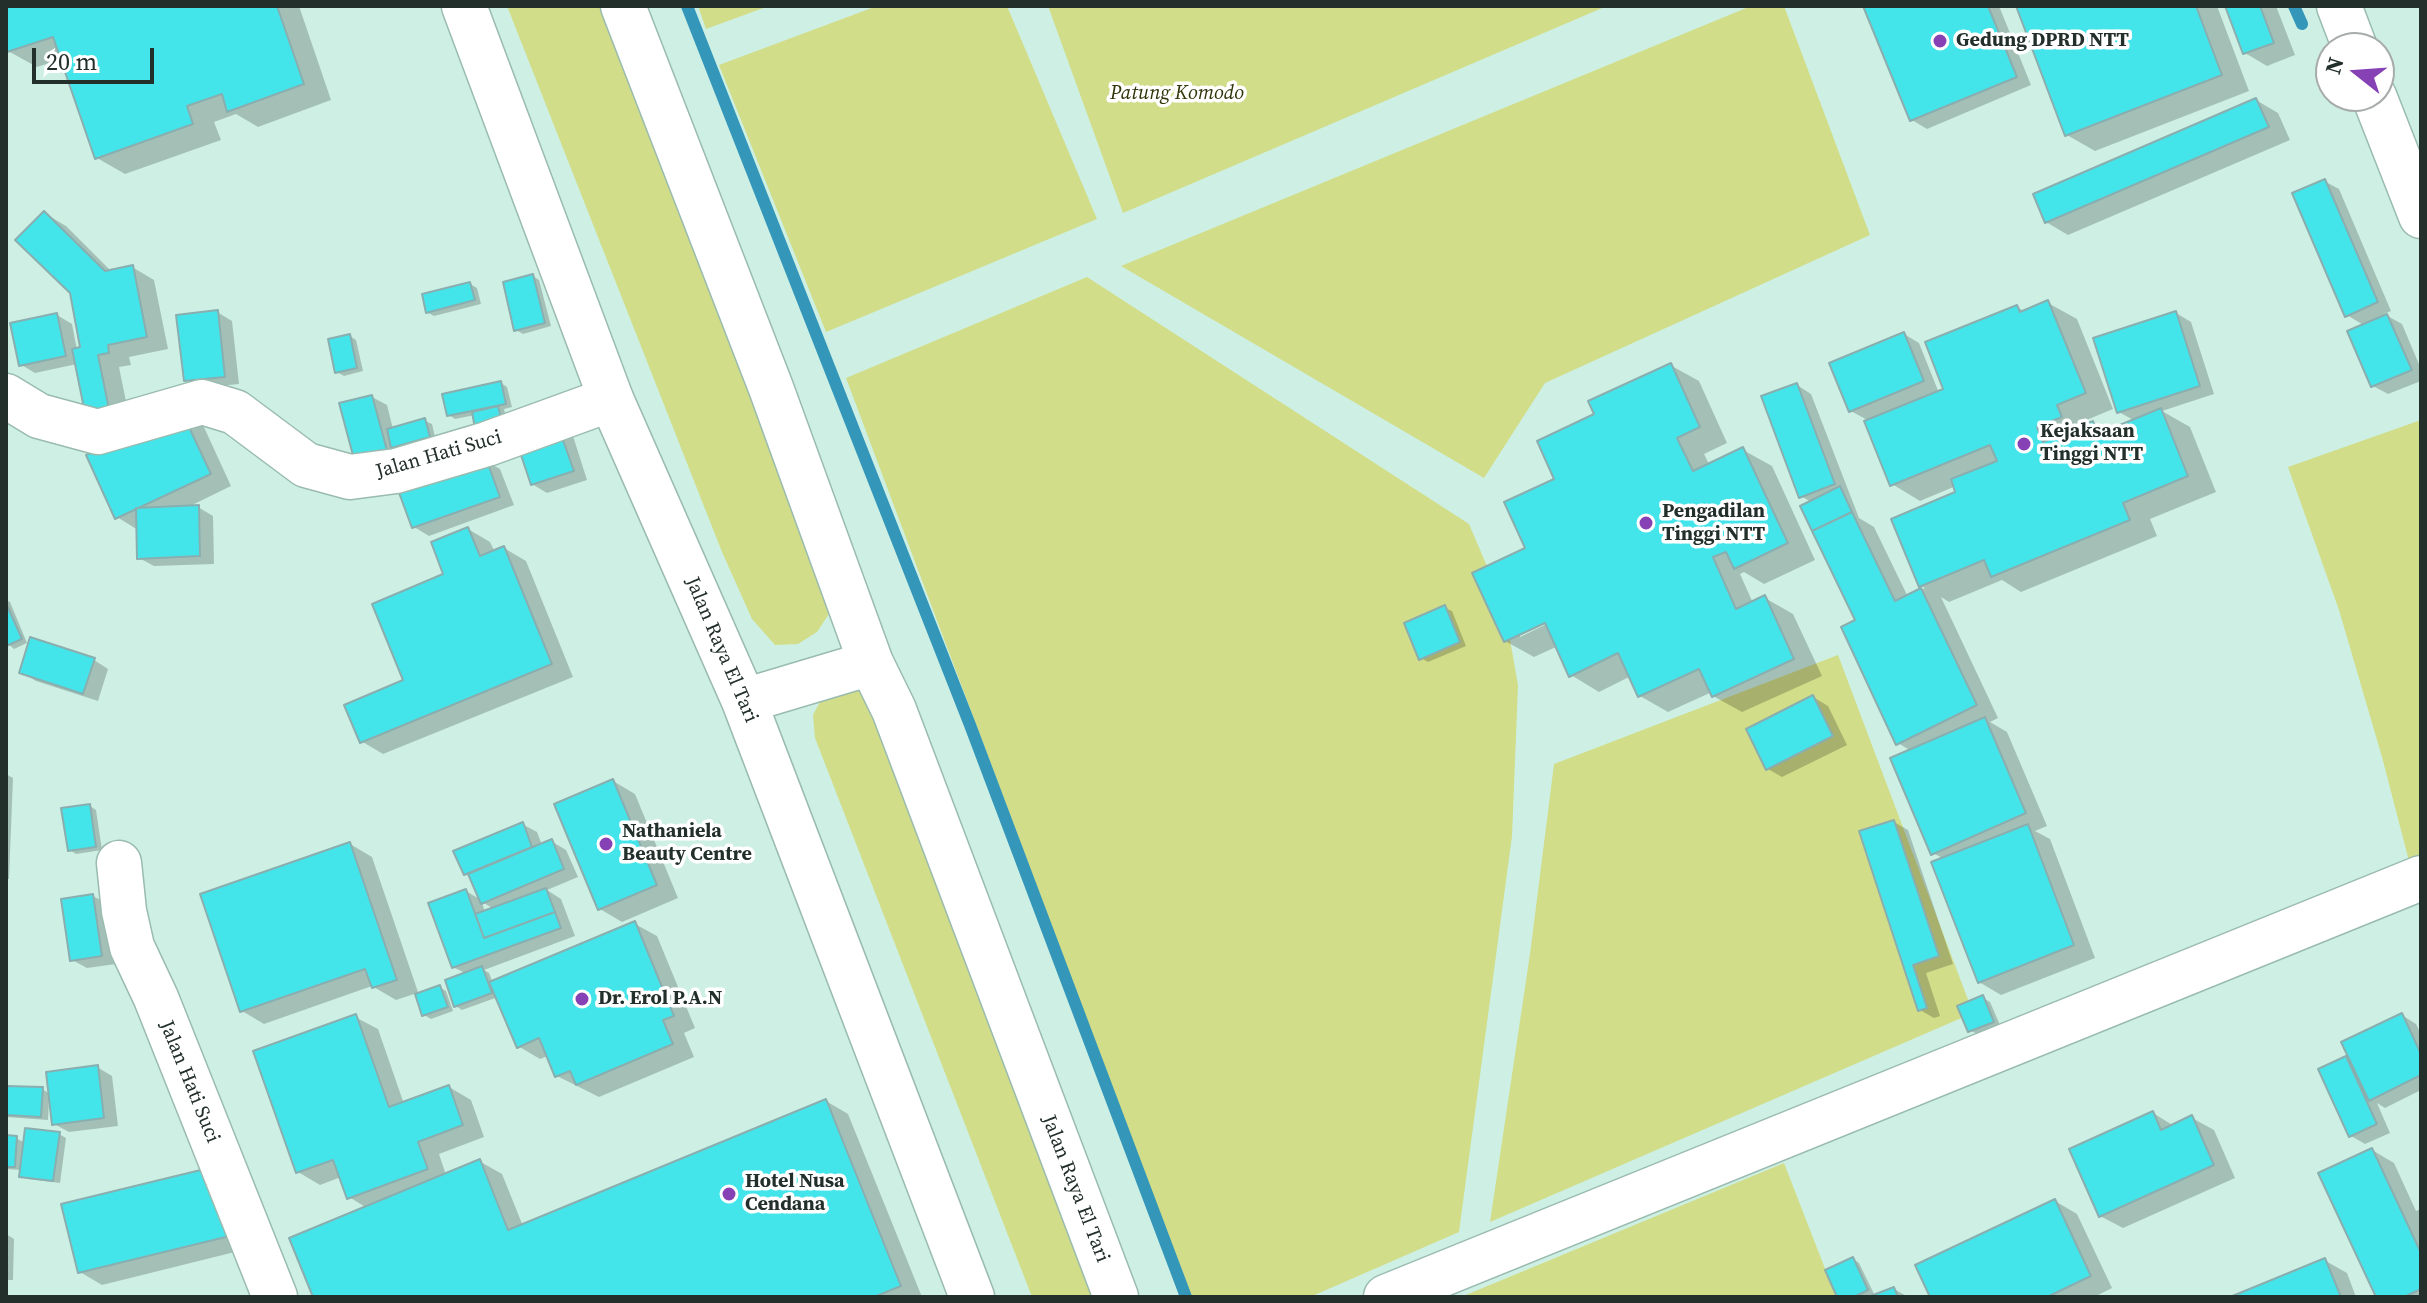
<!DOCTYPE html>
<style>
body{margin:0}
#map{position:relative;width:2427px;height:1303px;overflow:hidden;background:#cef0e4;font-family:"Source Serif 4",serif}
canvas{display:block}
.frame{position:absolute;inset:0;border:8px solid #222f2a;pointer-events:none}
.north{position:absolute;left:2315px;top:32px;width:80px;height:80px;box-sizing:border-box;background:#fff;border:2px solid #a7acaa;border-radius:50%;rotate:287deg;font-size:22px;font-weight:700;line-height:32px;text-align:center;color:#222f2a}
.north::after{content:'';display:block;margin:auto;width:28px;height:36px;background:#8641b4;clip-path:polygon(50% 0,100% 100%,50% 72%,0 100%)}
.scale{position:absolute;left:32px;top:48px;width:122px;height:36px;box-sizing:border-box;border:4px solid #222f2a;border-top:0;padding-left:10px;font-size:24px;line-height:28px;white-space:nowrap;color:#222f2a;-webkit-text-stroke:6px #fff;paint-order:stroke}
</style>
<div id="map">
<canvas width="2427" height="1303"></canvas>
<div class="frame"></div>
<div class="north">N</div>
<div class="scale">20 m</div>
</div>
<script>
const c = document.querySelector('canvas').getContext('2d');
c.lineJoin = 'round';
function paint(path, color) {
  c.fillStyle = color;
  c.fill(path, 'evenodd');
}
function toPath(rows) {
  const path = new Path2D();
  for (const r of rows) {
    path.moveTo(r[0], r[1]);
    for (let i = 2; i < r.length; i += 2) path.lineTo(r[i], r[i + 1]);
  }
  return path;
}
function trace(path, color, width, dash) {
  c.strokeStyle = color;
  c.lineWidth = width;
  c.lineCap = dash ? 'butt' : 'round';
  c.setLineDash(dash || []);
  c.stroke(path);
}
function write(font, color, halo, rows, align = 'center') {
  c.font = font + ' "Source Serif 4",serif';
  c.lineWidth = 7;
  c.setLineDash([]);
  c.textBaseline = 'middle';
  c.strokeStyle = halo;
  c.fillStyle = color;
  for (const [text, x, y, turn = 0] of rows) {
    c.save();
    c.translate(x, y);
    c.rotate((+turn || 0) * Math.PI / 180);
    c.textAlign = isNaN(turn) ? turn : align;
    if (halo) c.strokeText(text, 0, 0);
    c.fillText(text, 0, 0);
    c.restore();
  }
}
paint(toPath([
 [507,6,613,6,831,611,817,632,798,644,775,645,752,619,722,552],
 [698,6,769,6,706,29],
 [877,6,1007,6,1097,219,826,332,719,65],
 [1048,6,1607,6,1123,213],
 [1751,6,1784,6,1870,235,1545,383,1484,478,1121,266],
 [1087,277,1469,524,1504,606,1518,685,1512,836,1459,1232,1310,1297,1191,1297,846,378],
 [2421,420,2421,856,2409,861,2382,757,2339,610,2288,467],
 [1838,655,1973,1013,1490,1222,1530,954,1554,764],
 [852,686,871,694,1099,1297,1032,1297,815,738,813,715,822,698],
 [1784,1163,1836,1297,1461,1297]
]), '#d1dd88');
paint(toPath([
 [6,6,299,6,331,100,258,127,236,114,214,122,221,140,125,174,97,158,62,59,37,67,8,51],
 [1866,6,1999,6,2031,85,1927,129,1912,120],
 [2018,6,2217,6,2249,91,2095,151,2067,135],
 [2227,6,2276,6,2295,55,2267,66,2245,53],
 [2256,100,2278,113,2290,140,2068,235,2046,222],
 [2324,181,2339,189,2391,311,2384,314,2402,324,2421,369,2421,381,2388,394,2373,386,2365,326,2347,315],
 [44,213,66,226,112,272,132,267,154,280,168,349,129,357,131,365,119,367,131,426,110,430,77,364,35,373,20,364,57,315,72,324,77,350,83,349,71,292],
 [533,276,539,280,551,326,523,334,516,330],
 [470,284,477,288,481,304,434,316,427,312],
 [2048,303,2077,319,2113,409,2084,421,2086,426,2093,424,2108,432,2135,421,2119,412,2176,313,2191,322,2214,394,2162,411,2190,427,2216,492,2150,519,2157,536,2021,592,2002,580,1949,602,1941,597,1998,718,1990,722,2007,732,2047,826,2035,831,2050,839,2095,958,2001,995,1979,982,1944,859,1933,853,1911,751,1898,743,1857,621,1811,502,1801,496,1797,385,1811,394,1859,518,1874,527,1908,597,1925,588,1920,586,1958,493,1956,486,1920,501,1892,484,1869,421,1851,411,1904,334,1919,343,1939,393,1946,390,2017,307,2025,312],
 [217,312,232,321,239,384,200,388,186,379],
 [350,336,356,340,363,371,344,376,337,372],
 [1670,365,1699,381,1727,443,1704,454,1710,466,1743,450,1772,466,1815,560,1764,584,1744,572,1740,574,1753,603,1765,598,1793,614,1822,676,1742,712,1713,696,1712,692,1668,712,1640,696,1631,676,1599,692,1571,675,1558,646,1534,657,1505,641,1527,549,1557,480,1597,415],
 [1553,617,1555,620,1520,637,1520,632],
 [501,383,507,387,512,407,504,409,508,426,475,415,455,419,449,415],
 [372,397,387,405,393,429,425,421,432,424,436,441,374,481],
 [181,412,203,425,231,486,186,508,198,507,213,516,214,564,154,566,139,558,138,530,117,517],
 [558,428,573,436,587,480,547,493,532,484],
 [486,461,500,469,514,505,429,536,414,527],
 [468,529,490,542,495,552,504,548,526,561,573,677,383,754,361,741,406,681,446,575],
 [6,600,10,602,27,643,14,649,6,642],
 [1445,608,1452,611,1466,646,1428,662,1421,658],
 [94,660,108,669,98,701,36,681,21,672],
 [1813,697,1828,706,1847,745,1782,777,1768,769],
 [6,774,13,778,9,879,6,879],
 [613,781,635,794,678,898,622,922,600,909],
 [90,806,96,810,102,850,76,854,70,850],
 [1894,822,1908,830,1953,964,1926,973,1940,1016,1934,1018,1920,1010,1861,832],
 [522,824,537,832,542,845,551,841,566,850,578,877,547,890,561,899,575,936,484,970,489,973,493,983,635,924,657,936,695,1028,684,1033,694,1057,599,1097,557,1076,548,1056,540,1059,518,1046,498,997,462,1010,453,1004,467,974,453,967,466,891,481,900,472,878,466,874],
 [482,902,494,909,485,913],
 [350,844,372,857,419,995,439,987,446,991,453,1011,431,1019,424,1015,417,993,396,1000,372,986,264,1024,242,1011],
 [93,896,108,904,116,964,87,968,72,960],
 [1983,998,1990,1002,2000,1025,1977,1034,1970,1030],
 [2402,1015,2416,1024,2421,1034,2421,1090,2385,1108,2377,1103,2390,1133,2365,1144,2351,1136,2346,1058,2353,1062],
 [355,1017,378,1029,404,1104,449,1087,471,1100,484,1137,439,1154,446,1175,479,1161,502,1174,523,1226,826,1101,848,1114,922,1297,315,1297,367,1208,349,1197,341,1177,320,1185,298,1172],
 [97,1067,112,1076,118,1126,69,1132,54,1124,51,1099,49,1099,48,1120,6,1117,6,1088,42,1089,50,1094],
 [2153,1113,2174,1126,2192,1118,2214,1130,2235,1178,2123,1228,2100,1216],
 [59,1134,66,1138,60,1183,28,1179,21,1176,22,1170,6,1169,6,1137,16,1138,25,1143],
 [2372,1150,2394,1163,2416,1211,2421,1209,2421,1297,2378,1297],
 [213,1169,251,1248,102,1285,80,1272],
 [2055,1201,2077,1214,2112,1288,2094,1297,1932,1297],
 [6,1234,14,1239,13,1280,6,1280],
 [1853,1259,1859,1263,1875,1296,1894,1289,1908,1297,1840,1297],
 [2324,1260,2347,1273,2356,1297,2235,1297]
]), '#0003');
trace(toPath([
 [687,6,970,725,1186,1297],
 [2294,6,2302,24]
]), '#3496b9', 12);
const building = toPath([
 [6,6,277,6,304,84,227,112,222,94,187,106,193,124,95,159,53,37,7,52,6,6],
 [1863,6,1988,6,2017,77,1910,121,1863,6],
 [2016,6,2196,6,2222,75,2065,136,2016,6],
 [2225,6,2260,6,2274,43,2243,54,2225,6],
 [2256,98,2269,127,2045,223,2033,194,2256,98],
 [2325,179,2378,302,2345,317,2292,193,2325,179],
 [44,211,105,271,133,265,147,337,108,345,109,353,98,355,110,414,86,418,72,349,80,347,70,293,15,240,44,211],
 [533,274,545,323,514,331,503,282,533,274],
 [470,282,475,300,426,313,422,294,470,282],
 [2048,300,2086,393,2057,405,2062,417,2037,427,2043,442,2093,421,2098,434,2161,408,2188,476,2123,503,2130,520,1991,577,1984,560,1919,587,1891,519,1955,492,1951,479,1997,461,1990,445,1890,486,1864,421,1943,389,1925,342,2017,305,2020,312,2048,300],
 [218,310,225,377,184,381,176,315,218,310],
 [2176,311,2200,386,2117,413,2093,338,2176,311],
 [57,313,66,356,19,366,10,323,57,313],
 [2387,314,2412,370,2371,387,2347,331,2387,314],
 [1904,332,1924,381,1849,412,1829,363,1904,332],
 [350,334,357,368,335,373,328,339,350,334],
 [1671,363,1700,427,1677,438,1693,471,1743,447,1788,543,1734,569,1726,552,1713,557,1736,609,1765,595,1794,659,1712,697,1699,669,1638,697,1618,653,1569,677,1545,623,1504,642,1472,573,1525,548,1504,502,1554,479,1537,441,1594,414,1588,401,1671,363],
 [501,381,506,404,447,416,442,394,501,381],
 [1797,383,1835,484,1799,498,1761,396,1797,383],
 [372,395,391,465,358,474,339,403,372,395],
 [498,406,502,422,475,428,472,412,498,406],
 [181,410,211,474,115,519,86,455,181,410],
 [425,418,430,437,391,448,387,429,425,418],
 [558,426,574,471,531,485,516,440,558,426],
 [486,458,500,497,412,528,398,490,486,458],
 [1840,486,1852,512,1812,531,1800,506,1840,486],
 [199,505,200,556,137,559,136,508,199,505],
 [1852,512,1895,601,1921,588,1977,705,1896,745,1841,627,1855,620,1812,531,1852,512],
 [468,527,480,556,504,546,552,664,360,743,344,705,403,680,372,604,443,574,431,542,468,527],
 [6,603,22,639,6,646,6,603],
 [1445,605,1460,642,1419,660,1404,623,1445,605],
 [30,637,95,658,83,694,19,673,30,637],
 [1813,695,1833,736,1766,770,1746,729,1813,695],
 [1985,717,2026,813,1931,855,1890,758,1985,717],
 [613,779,657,885,598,910,554,804,613,779],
 [90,804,96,847,68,851,61,808,90,804],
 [1894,820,1939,956,1913,965,1927,1008,1918,1011,1859,831,1894,820],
 [523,822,532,847,464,875,453,851,523,822],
 [2028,824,2074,945,1978,983,1931,862,2028,824],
 [552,839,564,869,481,904,468,874,552,839],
 [350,842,397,980,372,988,365,969,240,1012,200,894,350,842],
 [546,888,555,912,484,938,475,914,546,888],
 [466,889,484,938,555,912,561,928,452,968,428,903,466,889],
 [93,894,102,956,70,961,61,899,93,894],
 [635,921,674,1016,663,1020,673,1044,576,1085,570,1071,555,1077,539,1038,517,1048,489,982,635,921],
 [482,966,492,993,454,1007,445,980,482,966],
 [440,985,448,1007,422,1016,415,994,440,985],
 [1983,995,1994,1022,1968,1032,1957,1006,1983,995],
 [2402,1013,2421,1054,2421,1075,2369,1101,2341,1042,2402,1013],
 [356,1014,389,1107,449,1085,463,1125,418,1142,428,1169,347,1199,333,1160,296,1173,253,1051,356,1014],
 [2346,1056,2377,1124,2349,1137,2318,1069,2346,1056],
 [98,1065,104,1118,52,1125,46,1072,98,1065],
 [6,1086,43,1087,41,1117,6,1115,6,1086],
 [826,1099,901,1286,874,1297,313,1297,289,1238,480,1159,508,1230,826,1099],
 [2153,1111,2161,1130,2192,1115,2214,1165,2099,1217,2069,1149,2153,1111],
 [25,1128,60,1132,53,1181,19,1177,25,1128],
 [6,1135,17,1136,15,1167,6,1167,6,1135],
 [2372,1148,2421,1253,2421,1289,2404,1297,2376,1297,2318,1173,2372,1148],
 [213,1167,230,1236,78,1273,61,1204,213,1167],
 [2055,1199,2091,1276,2047,1297,1930,1297,1915,1265,2055,1199],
 [1853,1257,1868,1290,1854,1297,1837,1297,1825,1270,1853,1257],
 [2325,1258,2341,1297,2230,1297,2325,1258],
 [1894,1287,1898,1297,1868,1297,1894,1287]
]);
paint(building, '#44e5ea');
trace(building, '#89aeaf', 2);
const minor = toPath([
 [2339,6,2355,48],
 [2374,96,2421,216],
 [6,396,39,416,98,432,202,402,235,412,306,465,350,477,396,471,487,444,611,399],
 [119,863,124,911,132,947,156,998,275,1297],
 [1386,1297,2421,878]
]);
const major = toPath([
 [464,6,611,399,744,701,972,1297],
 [623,6,771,388,871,663,894,710,1116,1297],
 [744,701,871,663]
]);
trace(minor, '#9abbaf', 47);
trace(major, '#9abbaf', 47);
trace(minor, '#fff', 44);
trace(major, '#fff', 44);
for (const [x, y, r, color] of [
 [1940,41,8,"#8641b4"],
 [2024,444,8,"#8641b4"],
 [1646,523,8,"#8641b4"],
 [606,844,8,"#8641b4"],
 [582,999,8,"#8641b4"],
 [729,1194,8,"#8641b4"]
]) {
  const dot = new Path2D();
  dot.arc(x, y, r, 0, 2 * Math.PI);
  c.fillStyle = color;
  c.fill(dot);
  trace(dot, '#fff', 3);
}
write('bold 20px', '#222f2a', '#fff', [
 ["Gedung DPRD NTT",1956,41],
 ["Kejaksaan",2040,432],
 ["Tinggi NTT",2040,455],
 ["Pengadilan",1662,512],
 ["Tinggi NTT",1662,535],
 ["Nathaniela",622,832],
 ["Beauty Centre",622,855],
 ["Dr. Erol P.A.N",598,999],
 ["Hotel Nusa",745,1182],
 ["Cendana",745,1205]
], 'left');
write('italic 20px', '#303509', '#fff', [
 ["Patung Komodo",1177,94]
]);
write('20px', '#222f2a', '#fff', [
 ["Jalan Hati Suci",439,455,-16],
 ["Jalan Raya El Tari",721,650,67],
 ["Jalan Hati Suci",189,1082,68],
 ["Jalan Raya El Tari",1075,1189,69]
]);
</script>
